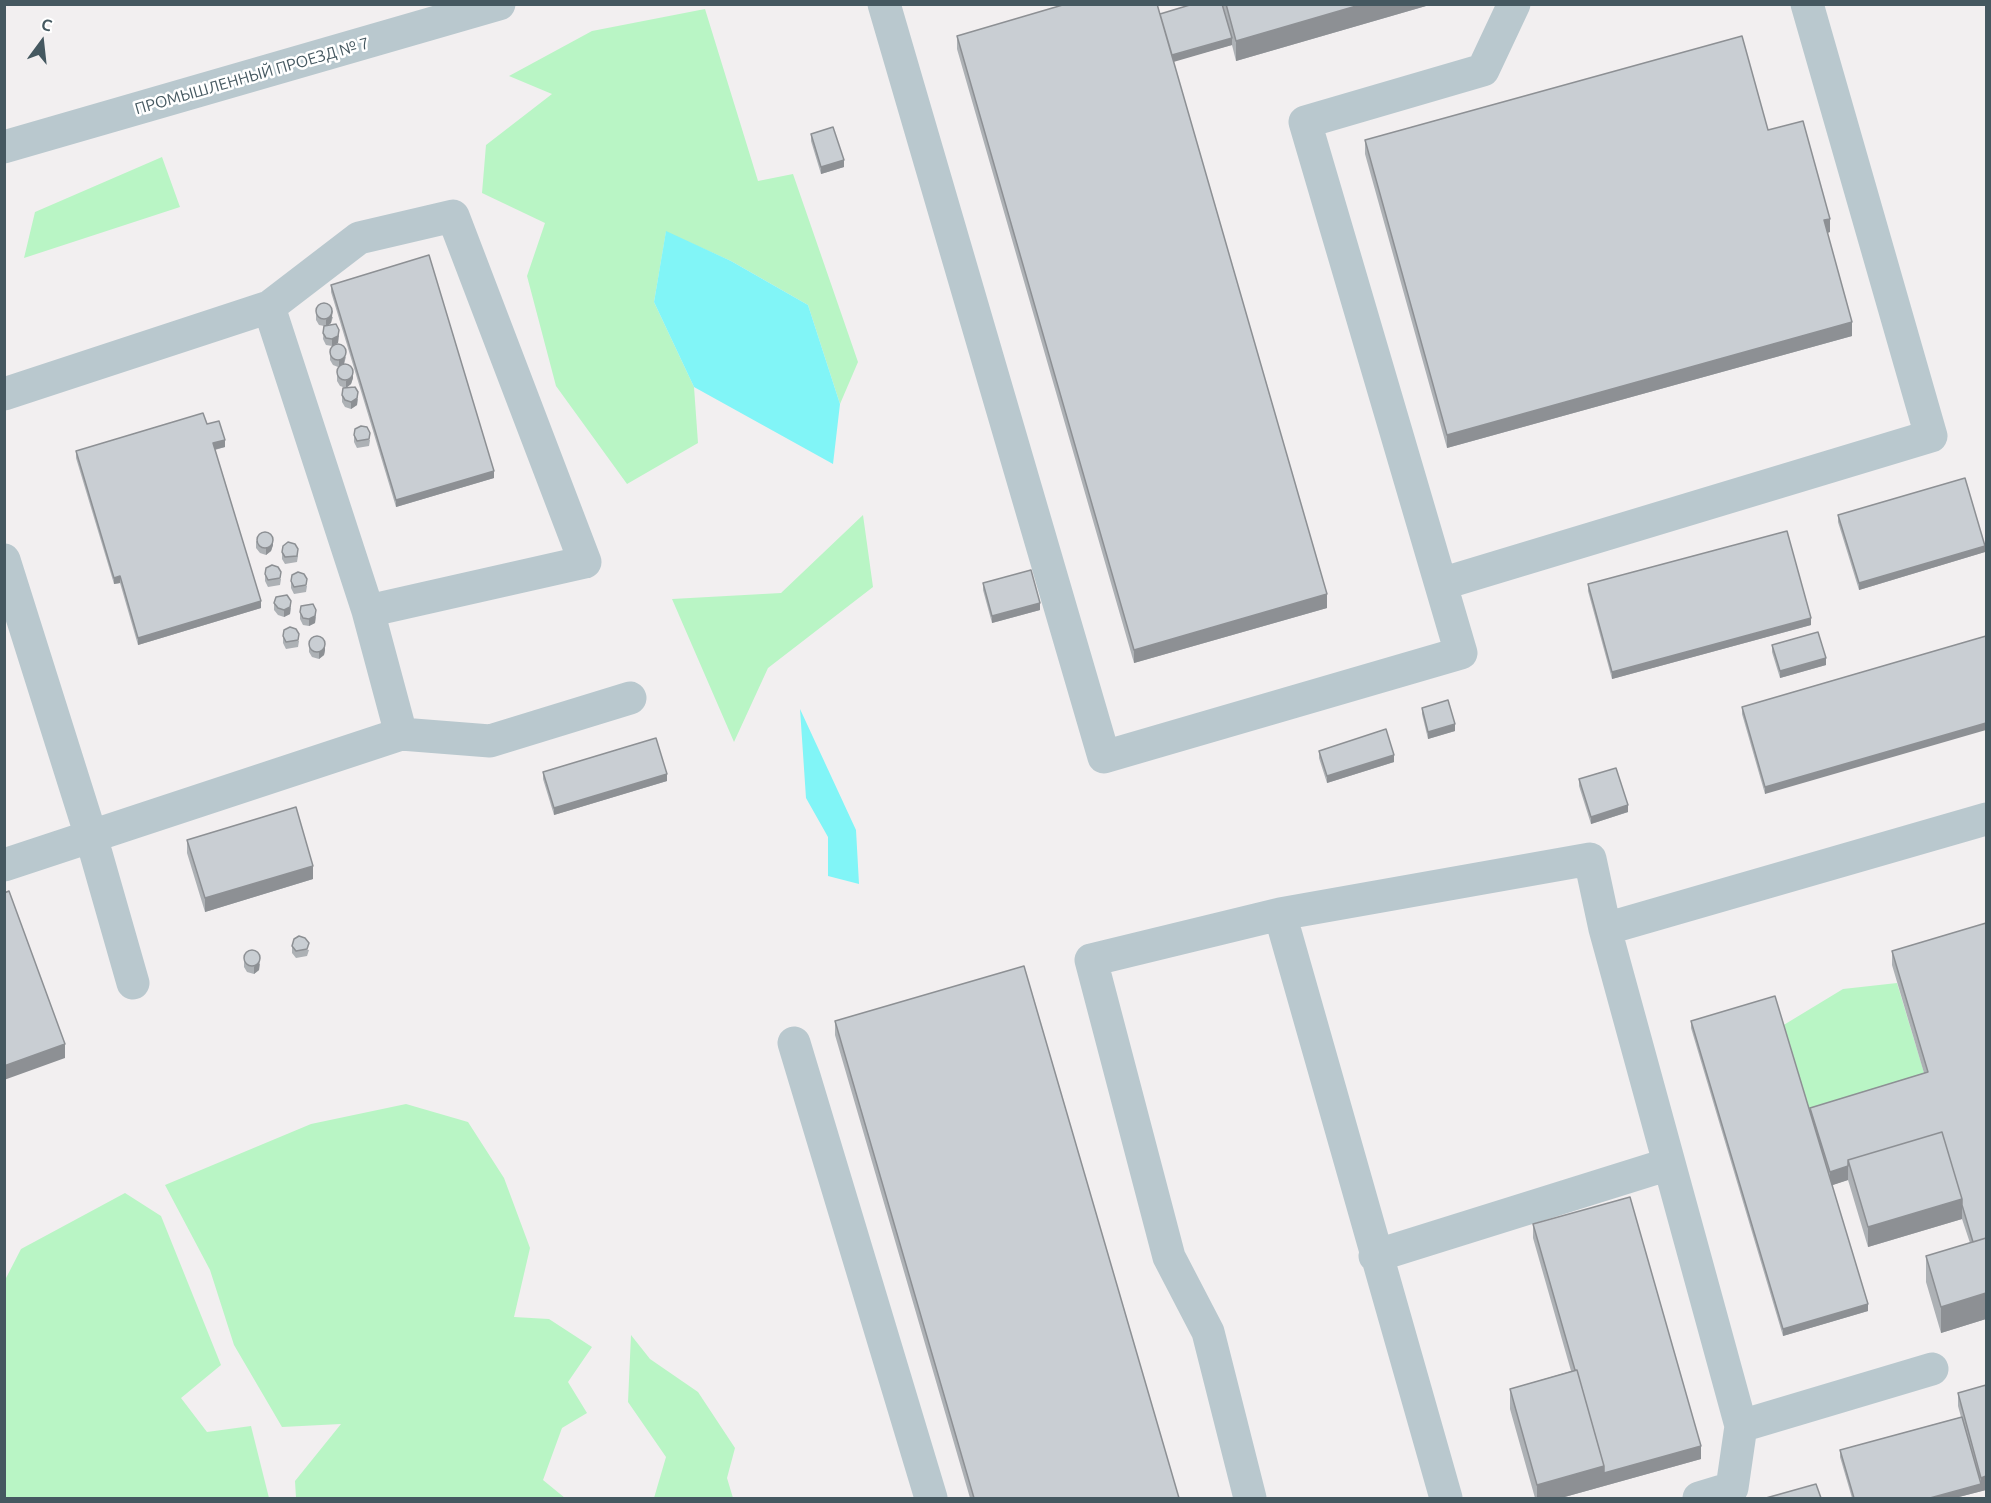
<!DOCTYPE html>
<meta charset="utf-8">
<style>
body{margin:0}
#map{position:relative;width:1991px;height:1503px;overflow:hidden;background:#f2eff0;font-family:Ubuntu,sans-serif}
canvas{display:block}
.frame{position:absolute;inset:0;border:6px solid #455860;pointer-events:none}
.north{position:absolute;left:12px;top:12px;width:60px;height:60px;-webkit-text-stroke:4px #fff;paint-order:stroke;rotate:15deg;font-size:16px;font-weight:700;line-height:24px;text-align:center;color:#455860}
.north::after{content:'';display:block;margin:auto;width:21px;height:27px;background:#455860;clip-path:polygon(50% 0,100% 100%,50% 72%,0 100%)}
</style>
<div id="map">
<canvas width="1991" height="1503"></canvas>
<div class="frame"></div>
<div class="north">С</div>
</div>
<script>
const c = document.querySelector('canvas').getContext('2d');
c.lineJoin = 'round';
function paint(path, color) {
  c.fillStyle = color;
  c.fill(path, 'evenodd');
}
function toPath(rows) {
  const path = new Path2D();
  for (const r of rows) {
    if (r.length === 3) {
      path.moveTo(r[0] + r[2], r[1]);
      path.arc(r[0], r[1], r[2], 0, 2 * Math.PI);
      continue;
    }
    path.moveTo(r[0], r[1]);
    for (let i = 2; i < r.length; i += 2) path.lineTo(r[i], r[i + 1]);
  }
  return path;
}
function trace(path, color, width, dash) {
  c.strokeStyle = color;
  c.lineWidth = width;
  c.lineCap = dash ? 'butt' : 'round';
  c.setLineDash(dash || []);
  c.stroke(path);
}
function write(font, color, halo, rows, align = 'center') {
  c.font = font + ' Ubuntu,sans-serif';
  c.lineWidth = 5;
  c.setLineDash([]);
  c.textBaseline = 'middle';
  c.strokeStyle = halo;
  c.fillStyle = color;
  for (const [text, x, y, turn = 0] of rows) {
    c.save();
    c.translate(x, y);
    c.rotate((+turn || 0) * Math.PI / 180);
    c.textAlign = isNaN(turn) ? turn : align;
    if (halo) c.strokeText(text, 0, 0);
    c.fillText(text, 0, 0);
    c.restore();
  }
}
paint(toPath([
 [705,9,758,181,793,174,858,362,840,404,808,305,731,261,666,232,654,302,694,387,698,443,627,484,556,386,527,276,545,223,482,193,486,145,552,94,509,76,592,31],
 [162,157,180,207,24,258,35,212],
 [863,515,873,587,768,668,734,742,672,599,781,593],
 [1897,983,1928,1086,1810,1121,1782,1026,1843,989],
 [406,1104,468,1122,504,1178,530,1248,514,1317,549,1319,592,1347,568,1382,587,1413,562,1428,543,1480,565,1498,296,1498,295,1481,341,1424,282,1427,234,1345,210,1270,165,1185,311,1124],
 [125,1193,161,1216,221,1365,181,1398,207,1432,251,1426,269,1498,5,1498,5,1280,21,1249],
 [631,1335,650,1359,698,1392,735,1448,727,1478,733,1498,654,1498,666,1457,628,1402]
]), '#b9f5c5');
paint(toPath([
 [666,231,731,261,808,305,840,404,833,464,694,387,654,302],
 [800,709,856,830,859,884,828,876,828,837,806,798]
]), '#81f5f7');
trace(toPath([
 [884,4,1104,757,1461,653,1305,122,1483,70,1514,4],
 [4,147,499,4],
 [269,307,368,611,401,734],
 [4,394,269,307,359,238,453,216,585,562,368,611],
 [4,560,91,836,133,983],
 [1441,584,1931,436,1807,4],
 [4,865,401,734,490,741,630,698],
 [1280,914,1446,1498],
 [1605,929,1986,819],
 [794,1043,931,1498],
 [1375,1256,1669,1164],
 [1250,1498,1208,1332,1169,1257,1091,960,1280,914,1590,859,1605,929,1741,1426,1932,1369],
 [1699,1498,1732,1488,1741,1426]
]), '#b9c8ce', 33);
paint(toPath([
 [1193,4,1426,4,1426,6,1236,61,1232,45,1173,61,1327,608,1134,663,957,49,957,36,1160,14],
 [1768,130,1830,232,1827,233,1852,336,1447,448,1365,154,1365,140],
 [811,134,844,167,821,174,811,141],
 [331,285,494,478,396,507,331,292],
 [316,313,333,317,331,323,327,326,339,336,338,343,336,344,346,357,344,364,353,378,351,384,346,388,340,386,337,381,337,374,338,367,333,365,330,360,330,353,332,346,326,345,323,339,324,326,319,325,316,320],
 [342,395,358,399,357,405,351,409,345,407,342,402],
 [207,424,225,447,215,450,261,608,138,645,120,583,114,584,76,458,76,451],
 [354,435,370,440,369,446,357,448,354,442],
 [1838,515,1985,552,1859,590,1838,522],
 [256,541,273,545,271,551,266,555,260,553,256,548],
 [282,552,298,556,297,562,285,564,282,559],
 [265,574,281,579,280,585,268,587,265,581],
 [291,581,307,586,306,592,294,594,291,588],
 [983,583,1040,610,992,623,983,590],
 [1588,584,1811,625,1612,679,1588,591],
 [274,603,291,608,290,614,284,617,278,615,274,610],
 [300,612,316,617,315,623,309,626,303,625,300,619],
 [283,636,299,641,298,647,286,649,283,643],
 [1986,636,1765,794,1742,714,1742,707],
 [309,645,325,650,324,655,319,659,312,657,309,652],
 [1772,645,1826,665,1780,678,1772,652],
 [1422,708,1455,731,1428,739,1422,714],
 [1319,751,1394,762,1327,783,1319,758],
 [543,772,667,781,554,815,543,779],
 [1579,779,1628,812,1591,824,1579,786],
 [187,840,313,879,205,912,187,853],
 [1986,923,1986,1319,1941,1333,1926,1282,1926,1256,1970,1243,1962,1219,1868,1247,1848,1180,1832,1185,1868,1311,1783,1336,1691,1028,1691,1021,1810,1114,1810,1108,1924,1073,1892,965,1892,951],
 [292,946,309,950,307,956,296,958,292,953],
 [244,960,260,964,259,970,254,974,247,972,244,967],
 [835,1021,1179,1498,970,1498,835,1035],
 [1533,1224,1701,1459,1561,1498,1535,1498,1510,1409,1510,1389,1571,1371,1533,1238],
 [1986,1385,1986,1490,1955,1498,1852,1498,1840,1457,1840,1450,1961,1417,1958,1406,1958,1393]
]), '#adb1b5');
paint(toPath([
 [1363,4,1426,4,1426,6,1236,61,1236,41],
 [1232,38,1232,45,1170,63,1170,56],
 [844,160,844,167,821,174,821,167],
 [1830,219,1830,232,1824,234,1824,220],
 [333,310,331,323,326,327,326,320],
 [1852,322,1852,336,1447,448,1447,435],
 [339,330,338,343,332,346,332,339],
 [346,350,344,364,339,367,339,360],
 [353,371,353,378,351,384,346,388,346,381],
 [358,392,357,405,351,409,351,402],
 [225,440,225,447,213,450,213,443],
 [494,471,494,478,396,507,396,500],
 [273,538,273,545,271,551,266,555,266,548],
 [1985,546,1985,552,1859,590,1859,583],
 [120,576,120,583,114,584,114,578],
 [1327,594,1327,608,1134,663,1134,650],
 [261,601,261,608,138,645,138,638],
 [291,601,290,614,284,617,284,610],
 [1040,603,1040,610,992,623,992,616],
 [316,610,315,623,309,626,309,619],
 [1811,618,1811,625,1612,679,1612,672],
 [325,643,325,650,324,655,319,659,319,652],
 [1826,658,1826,665,1780,678,1780,671],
 [1986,723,1986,730,1765,794,1765,787],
 [1455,724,1455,731,1428,739,1428,732],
 [1394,755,1394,762,1327,783,1327,776],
 [667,774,667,781,554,815,554,808],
 [1628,805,1628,812,1591,824,1591,817],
 [313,866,313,879,205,912,205,898],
 [260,957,259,970,254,974,254,967],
 [65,1044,65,1058,4,1080,4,1066],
 [1848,1166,1848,1180,1830,1186,1830,1172],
 [1962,1199,1962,1219,1868,1247,1868,1227],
 [1986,1293,1986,1319,1941,1333,1941,1307],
 [1868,1304,1868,1311,1783,1336,1783,1329],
 [1701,1446,1701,1459,1561,1498,1537,1498,1537,1485,1604,1466],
 [1986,1476,1986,1490,1955,1498,1930,1498,1981,1484,1981,1478]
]), '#8d9094');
const building = toPath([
 [1066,4,1157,4,1327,594,1134,650,957,36,1066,4],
 [1193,4,1222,4,1232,38,1172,55,1160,14,1193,4],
 [1226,4,1363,4,1236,41,1226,4],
 [1742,36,1768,130,1803,121,1830,219,1824,220,1852,322,1447,435,1365,140,1742,36],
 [833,127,844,160,821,167,811,134,833,127],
 [429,255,494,471,396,500,331,285,429,255],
 [324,311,8],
 [336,324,339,330,338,336,332,339,326,338,323,333,324,326,336,324],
 [338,352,8],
 [345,372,8],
 [355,387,358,392,357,398,351,402,345,400,342,395,343,388,355,387],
 [203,413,207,424,219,421,225,440,213,443,261,601,138,638,120,576,114,578,76,451,203,413],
 [361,426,367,427,370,433,369,439,357,441,354,435,355,429,361,426],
 [1965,478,1985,546,1859,583,1838,515,1965,478],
 [1787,531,1811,618,1612,672,1588,584,1787,531],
 [265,540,8],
 [288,542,295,544,298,549,297,556,285,557,282,552,283,546,288,542],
 [272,565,278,567,281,572,280,578,268,580,265,574,266,568,272,565],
 [1031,570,1040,603,992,616,983,583,1031,570],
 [298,572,304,574,307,579,306,585,294,587,291,581,292,575,298,572],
 [287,595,291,601,290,607,284,610,278,608,274,603,276,597,287,595],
 [313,604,316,610,315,616,309,619,303,618,300,612,301,606,313,604],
 [290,627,296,629,299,634,298,640,286,642,283,636,284,630,290,627],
 [1818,632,1826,658,1780,671,1772,645,1818,632],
 [1986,636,1986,723,1765,787,1742,707,1986,636],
 [317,644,8],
 [1448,700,1455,724,1428,732,1422,708,1448,700],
 [1386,729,1394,755,1327,776,1319,751,1386,729],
 [656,738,667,774,554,808,543,772,656,738],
 [1616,768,1628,805,1591,817,1579,779,1616,768],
 [296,807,313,866,205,898,187,840,296,807],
 [9,891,65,1044,4,1066,4,893,9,891],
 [1986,923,1986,1238,1973,1242,1962,1205,1962,1199,1942,1132,1848,1160,1848,1166,1830,1172,1810,1108,1928,1072,1892,951,1986,923],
 [299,936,305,938,309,943,307,949,296,951,292,946,294,939,299,936],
 [252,958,8],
 [1024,966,1179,1498,974,1498,835,1021,1024,966],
 [1775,996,1868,1304,1783,1329,1691,1021,1775,996],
 [1942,1132,1962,1199,1868,1227,1848,1160,1942,1132],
 [1630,1197,1701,1446,1604,1473,1604,1466,1577,1370,1575,1370,1533,1224,1630,1197],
 [1986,1238,1986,1293,1941,1307,1926,1256,1986,1238],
 [1577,1370,1604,1466,1537,1485,1510,1389,1577,1370],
 [1986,1385,1986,1476,1981,1478,1958,1393,1986,1385],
 [1962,1417,1981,1484,1930,1498,1854,1498,1840,1450,1962,1417],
 [1816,1484,1821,1498,1766,1498,1816,1484]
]);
paint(building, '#c9ced3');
trace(building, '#8d9094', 1.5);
write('16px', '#455860', '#fff', [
 ["ПРОМЫШЛЕННЫЙ ПРОЕЗД № 7",252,76,-16]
]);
</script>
